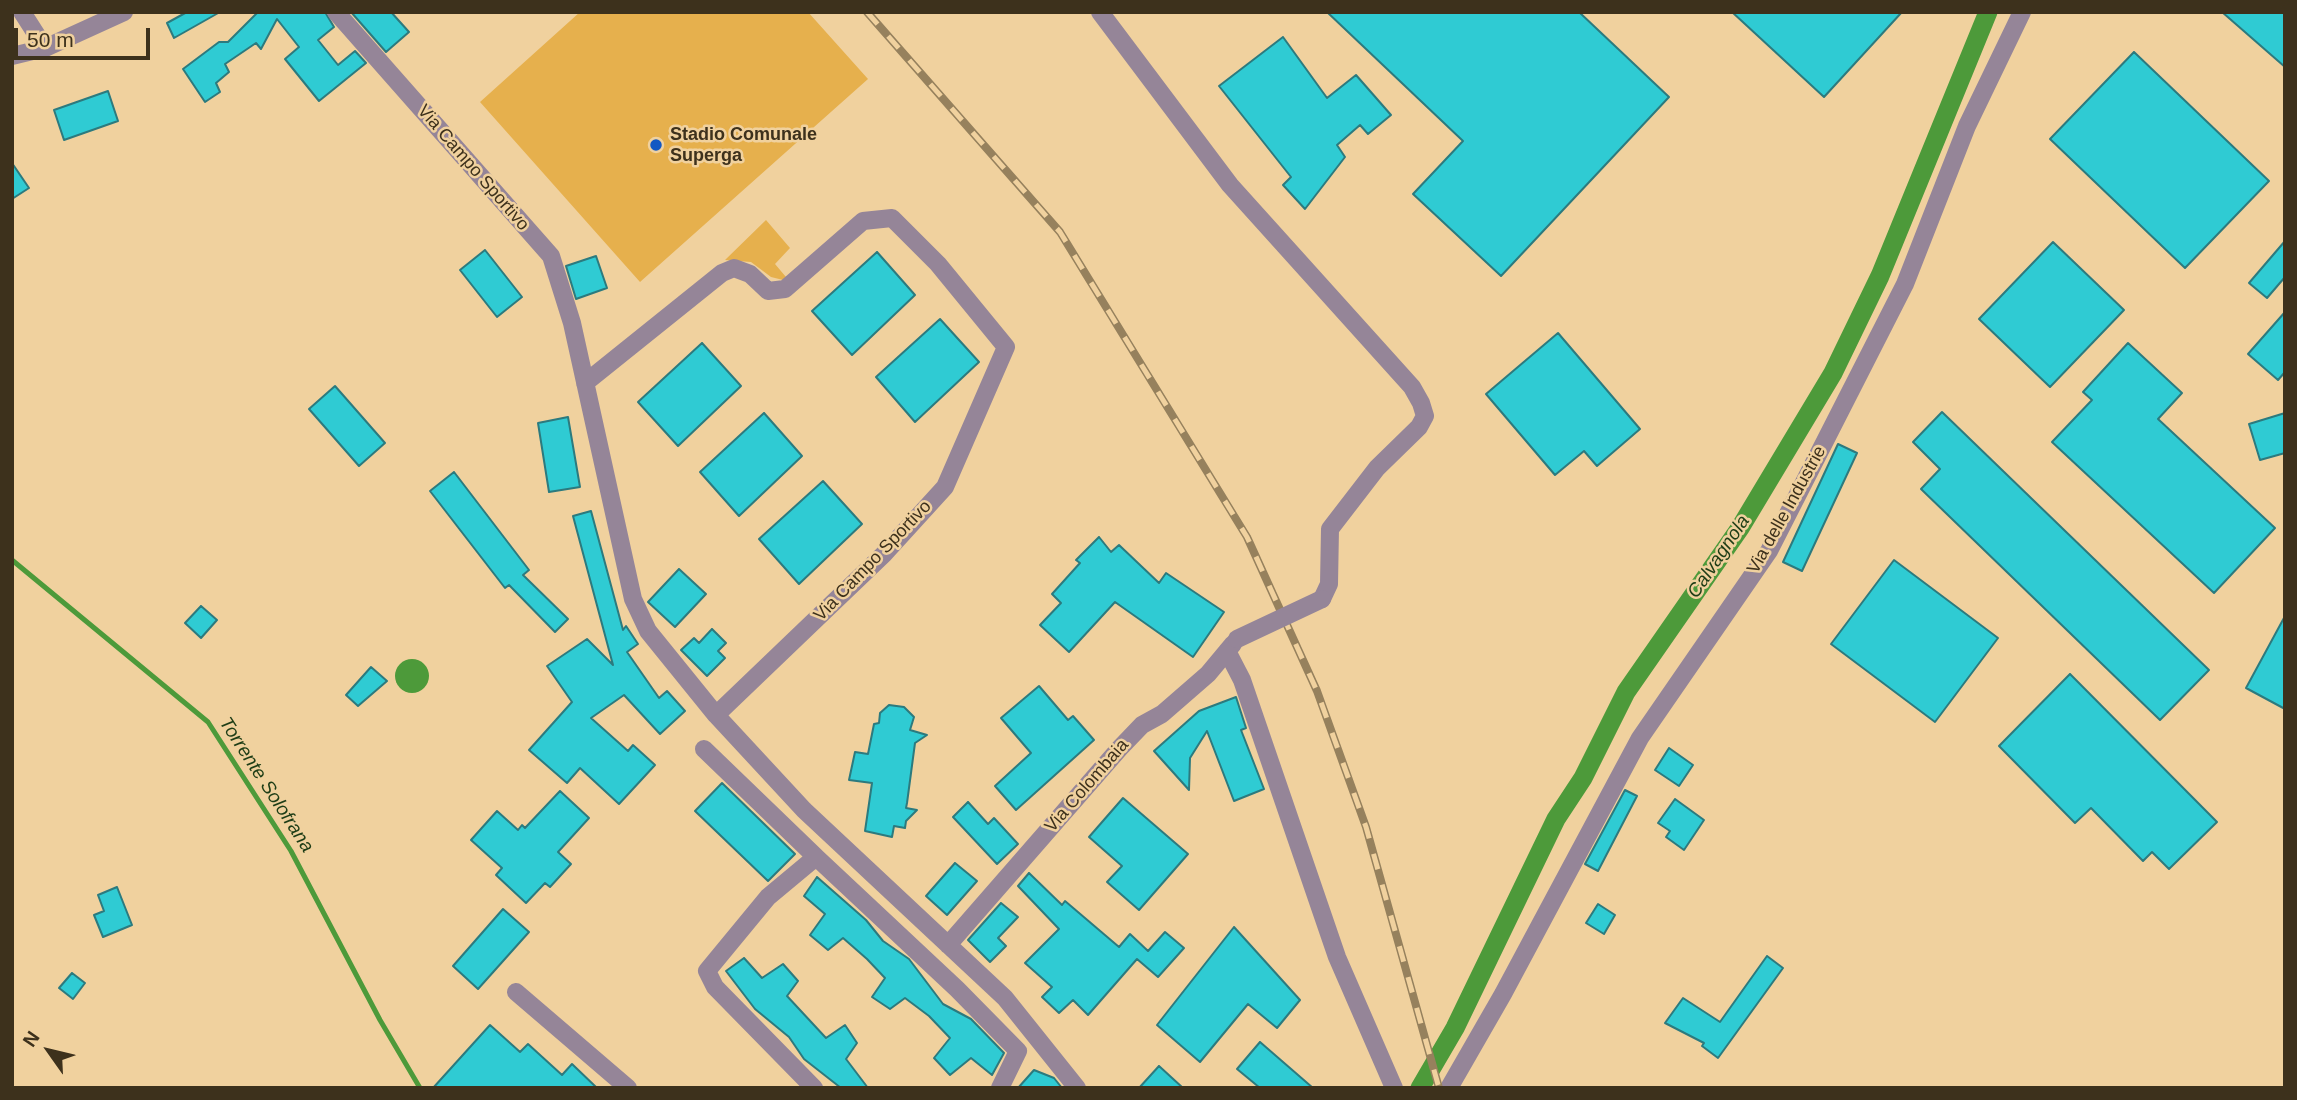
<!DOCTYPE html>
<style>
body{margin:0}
#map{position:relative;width:2297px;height:1100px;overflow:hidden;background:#f0d19e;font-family:Arial,sans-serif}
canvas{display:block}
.frame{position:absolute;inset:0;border:14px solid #3d311c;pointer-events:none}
.north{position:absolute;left:14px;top:1016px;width:70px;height:70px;-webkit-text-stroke:5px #f0d19e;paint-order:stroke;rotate:304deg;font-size:19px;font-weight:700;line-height:28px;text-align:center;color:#3d311c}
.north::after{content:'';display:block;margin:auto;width:24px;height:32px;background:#3d311c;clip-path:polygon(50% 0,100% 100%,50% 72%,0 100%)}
.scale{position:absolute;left:14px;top:28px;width:136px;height:32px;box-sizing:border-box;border:4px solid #3d311c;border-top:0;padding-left:9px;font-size:21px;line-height:24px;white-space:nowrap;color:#3d311c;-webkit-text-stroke:5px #f0d19e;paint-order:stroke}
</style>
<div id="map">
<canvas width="2297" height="1100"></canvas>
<div class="frame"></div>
<div class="north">N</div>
<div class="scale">50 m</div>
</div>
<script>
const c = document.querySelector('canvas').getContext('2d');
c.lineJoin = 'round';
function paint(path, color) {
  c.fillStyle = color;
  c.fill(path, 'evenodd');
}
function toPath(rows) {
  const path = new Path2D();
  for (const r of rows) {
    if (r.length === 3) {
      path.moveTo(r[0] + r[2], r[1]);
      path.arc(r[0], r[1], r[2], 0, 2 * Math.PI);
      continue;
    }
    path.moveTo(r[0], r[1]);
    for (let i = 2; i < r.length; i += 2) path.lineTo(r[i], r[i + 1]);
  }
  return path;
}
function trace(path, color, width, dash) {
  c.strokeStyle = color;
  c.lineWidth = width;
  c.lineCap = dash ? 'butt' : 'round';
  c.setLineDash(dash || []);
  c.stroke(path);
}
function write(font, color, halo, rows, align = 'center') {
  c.font = font + ' Arial,sans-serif';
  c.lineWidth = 5;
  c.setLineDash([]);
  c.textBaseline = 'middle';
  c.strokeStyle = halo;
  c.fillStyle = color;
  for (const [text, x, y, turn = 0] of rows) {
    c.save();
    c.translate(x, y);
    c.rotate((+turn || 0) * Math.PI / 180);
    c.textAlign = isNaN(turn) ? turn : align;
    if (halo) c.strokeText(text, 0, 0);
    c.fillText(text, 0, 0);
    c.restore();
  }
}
paint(toPath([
 [580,12,808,12,868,79,640,282,480,102],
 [766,220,790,248,775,264,786,277,783,280,771,277,751,262,725,260]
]), '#e6b04d');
paint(toPath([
 [412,676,17]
]), '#4d9a3a');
trace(toPath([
 [12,560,208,722,291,851,380,1020,420,1088]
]), '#4d9a3a', 5);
trace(toPath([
 [1420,1088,1455,1028,1556,819,1583,778,1626,692,1740,528,1833,373,1880,276,1988,12]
]), '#4d9a3a', 19);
const building = toPath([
 [187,12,220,12,174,38,167,23,187,12],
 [258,12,325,12,334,27,318,40,338,65,355,51,366,63,319,101,285,59,299,47,277,19,261,49,256,43,225,64,229,72,216,83,220,92,205,102,183,69,219,42,228,42,258,12],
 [351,12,391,12,409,32,386,52,351,12],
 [1327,12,1579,12,1669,97,1501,276,1413,194,1463,141,1327,12],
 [1732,12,1902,12,1824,97,1732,12],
 [2222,12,2285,12,2285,67,2222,12],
 [1283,37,1327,98,1356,75,1391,115,1368,134,1360,125,1337,145,1345,157,1305,209,1283,185,1291,177,1219,86,1283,37],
 [2134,52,2269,181,2185,268,2050,139,2134,52],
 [108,91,118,121,64,140,54,110,108,91],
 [12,163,29,188,12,199,12,163],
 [2285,241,2285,277,2267,298,2249,283,2285,241],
 [2053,242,2124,310,2050,387,1979,319,2053,242],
 [485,250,522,297,497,317,460,270,485,250],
 [877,252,915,295,852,355,812,311,877,252],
 [596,256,607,288,576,299,566,266,596,256],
 [2285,312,2285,372,2278,380,2248,354,2285,312],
 [940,319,979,362,915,422,876,377,940,319],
 [1558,333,1640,429,1597,466,1584,451,1555,475,1486,394,1558,333],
 [702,343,741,386,678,446,638,402,702,343],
 [2128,343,2182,393,2158,419,2275,528,2214,593,2052,442,2092,400,2083,392,2128,343],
 [335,386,385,443,359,466,309,409,335,386],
 [1942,412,2209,670,2160,720,1921,489,1940,469,1913,442,1942,412],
 [764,413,802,456,739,516,700,472,764,413],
 [2285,413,2285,453,2260,460,2249,424,2285,413],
 [568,417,580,487,549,492,538,423,568,417],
 [1838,444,1857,453,1802,571,1783,562,1838,444],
 [454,472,529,570,523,575,568,619,555,632,509,585,505,588,430,491,454,472],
 [823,481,862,524,799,584,759,539,823,481],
 [591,511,623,630,626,626,638,644,627,652,659,698,667,691,685,711,660,734,624,695,591,718,628,751,633,745,655,765,619,804,580,768,567,783,529,750,572,702,547,666,587,639,613,665,573,516,591,511],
 [1099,537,1111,552,1119,545,1159,583,1166,573,1224,612,1193,657,1115,602,1069,652,1040,625,1061,603,1052,594,1080,563,1076,560,1099,537],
 [1894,560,1998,638,1935,722,1831,644,1894,560],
 [679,569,706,594,675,627,648,602,679,569],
 [201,606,217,620,201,638,185,623,201,606],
 [2285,616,2285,709,2246,688,2285,616],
 [712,629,726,643,718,651,725,658,707,676,681,650,694,638,699,643,712,629],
 [371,667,387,681,358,706,346,695,371,667],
 [2070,674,2217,822,2169,869,2152,852,2143,861,2091,808,2075,823,1999,746,2070,674],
 [1039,686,1068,720,1073,716,1094,740,1016,810,995,786,1031,753,1001,718,1039,686],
 [1236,697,1246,728,1241,730,1264,789,1234,801,1207,731,1190,758,1189,790,1154,751,1199,711,1236,697],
 [889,705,904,707,914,717,910,730,927,735,915,743,907,803,906,808,917,810,906,821,905,828,894,826,892,837,865,831,872,783,849,780,855,752,868,754,874,724,879,723,880,713,889,705],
 [1669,748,1693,765,1679,786,1655,770,1669,748],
 [722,783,795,854,768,881,695,811,722,783],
 [1625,790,1637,796,1598,871,1585,864,1625,790],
 [560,791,589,818,558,852,571,864,550,887,545,883,526,903,496,875,502,868,471,840,497,811,518,830,522,825,525,828,560,791],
 [1123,798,1188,854,1139,910,1107,882,1122,866,1089,837,1123,798],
 [1675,799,1704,820,1684,850,1666,837,1670,831,1658,823,1675,799],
 [968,802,988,824,994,818,1018,844,997,864,953,817,968,802],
 [955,863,977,881,947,915,926,896,955,863],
 [1029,873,1062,905,1065,901,1119,947,1130,934,1148,951,1165,932,1184,948,1158,977,1137,959,1088,1015,1073,1000,1059,1013,1042,997,1052,987,1025,963,1059,929,1018,886,1029,873],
 [817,877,866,920,883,941,909,959,943,1004,971,1019,1004,1053,992,1075,971,1058,950,1075,934,1058,950,1038,929,1016,905,998,890,1009,872,997,885,978,867,959,843,938,828,950,810,935,825,914,804,896,817,877],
 [117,887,132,925,103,937,94,915,104,911,98,895,117,887],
 [1001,903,1018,917,998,938,1006,946,990,962,968,940,1001,903],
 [1598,904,1615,915,1604,934,1586,923,1598,904],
 [503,909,529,932,478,989,453,966,503,909],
 [1234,927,1300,1000,1277,1028,1248,1004,1200,1062,1157,1025,1234,927],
 [1767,956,1783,968,1718,1058,1702,1046,1704,1043,1665,1023,1683,998,1720,1022,1767,956],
 [744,958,762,978,783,964,798,981,787,996,826,1038,845,1025,857,1043,846,1059,868,1088,841,1088,804,1059,789,1037,755,1009,726,971,744,958],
 [72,973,85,983,73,999,59,988,72,973],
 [490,1025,520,1052,528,1044,562,1075,572,1064,597,1088,433,1088,490,1025],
 [1260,1042,1313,1088,1260,1088,1237,1069,1260,1042],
 [1159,1066,1183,1088,1139,1088,1159,1066],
 [1034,1070,1054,1078,1062,1088,1018,1088,1034,1070]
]);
paint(building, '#2fcbd3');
trace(building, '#2c7a7e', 2);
trace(toPath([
 [22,12,45,48],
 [336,12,551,256,572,323,633,599,648,631,716,715,804,810,1005,998,1077,1088],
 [1100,12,1230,185,1412,387,1421,403,1425,416,1419,427,1377,468,1330,529,1329,584,1322,599],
 [12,56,45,48,124,12],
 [585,383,722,273,734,268,750,274,768,291,785,289,863,221,892,218,938,264,1006,347,945,487,884,554,716,715],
 [1227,651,1242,680,1337,957,1394,1088],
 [704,749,816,857],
 [948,945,1119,749,1142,725,1162,714,1208,674,1233,644],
 [516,992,628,1088],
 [814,1088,715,987,707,971,768,897,816,857,957,989,1018,1051,1000,1088],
 [1449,1088,1503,994,1640,738,1769,551,1905,284,1967,126,2022,12]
]), '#958598', 18);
const rail = toPath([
 [867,12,1060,232,1247,537,1317,691,1366,827,1439,1088]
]);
trace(rail, '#96815d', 8);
trace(rail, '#f0d19e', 5, [16]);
trace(toPath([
 [1237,639,1322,599]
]), '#958598', 18);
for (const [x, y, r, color] of [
 [656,145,7,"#1258c3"]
]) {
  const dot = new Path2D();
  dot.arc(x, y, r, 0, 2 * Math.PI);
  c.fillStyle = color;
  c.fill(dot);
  trace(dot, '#f0d19e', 2.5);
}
write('bold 18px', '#3d311c', '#f0d19e', [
 ["Stadio Comunale",670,135],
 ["Superga",670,156]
], 'left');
write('18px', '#3d311c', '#f0d19e', [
 ["Via Campo Sportivo",473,168,49],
 ["Via delle Industrie",1787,510,-61],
 ["Via Campo Sportivo",873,561,-46],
 ["Via Colombaia",1087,786,-49]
]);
write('italic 19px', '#1e3d16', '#f0d19e', [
 ["Calvagnola",1719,557,-56],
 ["Torrente Solofrana",266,785,57]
]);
</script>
